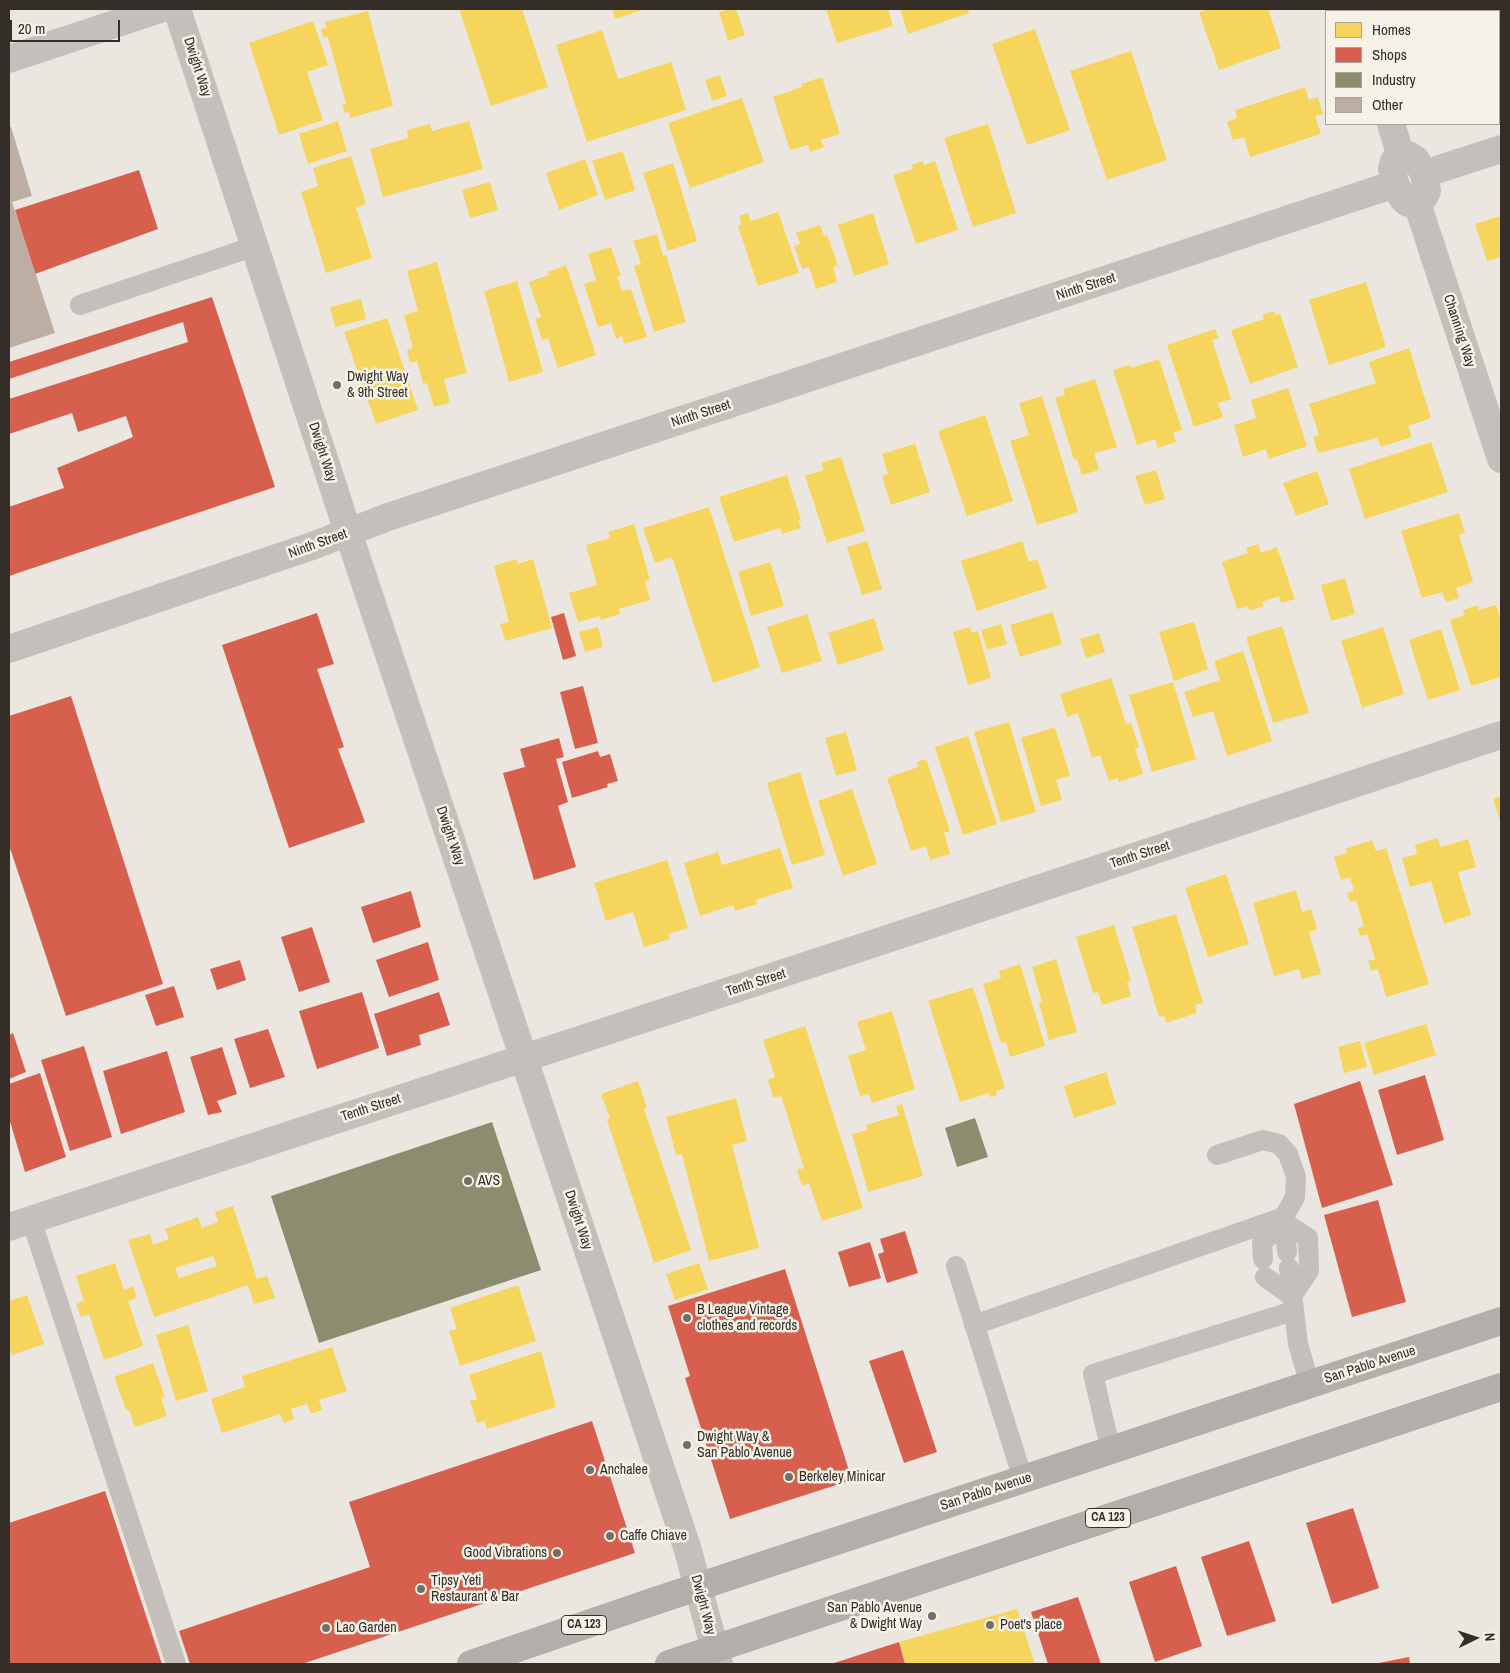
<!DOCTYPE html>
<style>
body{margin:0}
#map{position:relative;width:1510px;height:1673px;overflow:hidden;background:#ebe7e0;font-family:"Archivo Narrow",sans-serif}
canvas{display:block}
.frame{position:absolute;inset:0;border:10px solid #342d28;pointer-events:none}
.legend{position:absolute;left:1325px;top:10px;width:175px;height:115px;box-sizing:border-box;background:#f7f2e8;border:1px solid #a9a39b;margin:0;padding:6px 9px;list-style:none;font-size:15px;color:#342d28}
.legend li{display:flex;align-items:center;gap:10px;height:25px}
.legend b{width:25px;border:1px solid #a9a39b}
.north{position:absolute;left:1450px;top:1613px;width:50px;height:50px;-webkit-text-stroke:4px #f7f2e8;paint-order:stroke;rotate:86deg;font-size:14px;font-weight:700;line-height:20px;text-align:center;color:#342d28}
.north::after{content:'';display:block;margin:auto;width:18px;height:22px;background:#342d28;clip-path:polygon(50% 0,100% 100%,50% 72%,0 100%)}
.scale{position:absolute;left:10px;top:20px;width:110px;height:22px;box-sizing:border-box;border:2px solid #342d28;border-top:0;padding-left:6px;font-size:15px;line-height:18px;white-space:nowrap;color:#342d28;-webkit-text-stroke:4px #f7f2e8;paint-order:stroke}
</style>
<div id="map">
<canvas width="1510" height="1673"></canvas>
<div class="frame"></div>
<ul class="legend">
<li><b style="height:14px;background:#f6d55c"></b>Homes</li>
<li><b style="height:14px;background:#d6604d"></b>Shops</li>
<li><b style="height:14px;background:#8c8c6e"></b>Industry</li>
<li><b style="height:14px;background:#bdaea4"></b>Other</li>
</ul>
<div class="north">N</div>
<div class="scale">20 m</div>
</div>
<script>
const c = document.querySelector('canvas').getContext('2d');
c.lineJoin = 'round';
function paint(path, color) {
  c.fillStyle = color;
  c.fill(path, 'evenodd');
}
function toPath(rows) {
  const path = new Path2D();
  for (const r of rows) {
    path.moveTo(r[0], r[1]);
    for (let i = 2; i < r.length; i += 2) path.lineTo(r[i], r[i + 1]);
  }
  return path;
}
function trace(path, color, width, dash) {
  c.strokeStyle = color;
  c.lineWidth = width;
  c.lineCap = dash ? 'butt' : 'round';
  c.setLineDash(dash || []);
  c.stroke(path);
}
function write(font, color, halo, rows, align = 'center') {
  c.font = font + ' "Archivo Narrow",sans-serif';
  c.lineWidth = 5;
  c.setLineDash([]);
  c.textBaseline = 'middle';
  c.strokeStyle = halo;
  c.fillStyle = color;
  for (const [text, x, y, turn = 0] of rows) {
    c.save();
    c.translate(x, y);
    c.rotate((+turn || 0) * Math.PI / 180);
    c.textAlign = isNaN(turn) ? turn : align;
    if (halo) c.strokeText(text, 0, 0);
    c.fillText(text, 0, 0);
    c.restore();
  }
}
paint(toPath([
 [459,9,522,9,548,87,491,106],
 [612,9,645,9,615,19],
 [731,9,736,9,745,35,728,41,719,12],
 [826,9,888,9,893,26,837,43],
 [900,9,968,9,969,13,908,34],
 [1210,9,1268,9,1281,48,1219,70,1199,12],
 [1414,9,1488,9,1489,11,1415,11],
 [368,11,393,106,350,118,349,112,345,113,342,105,346,104,328,37,323,38,321,29,326,28,325,22],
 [313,21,328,65,307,72,323,120,279,135,249,43],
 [1035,29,1070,130,1027,145,992,44],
 [602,30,618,79,671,62,686,110,587,142,556,45],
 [1499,37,1501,77,1499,77],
 [1131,51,1167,160,1107,180,1070,71],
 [720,75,727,96,712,101,705,80],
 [822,77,840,134,821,140,824,147,810,152,808,145,790,150,773,97,802,87,801,84],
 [1305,87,1309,100,1318,97,1323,114,1315,116,1321,134,1250,157,1244,137,1233,140,1227,122,1237,118,1235,110],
 [742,98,764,162,690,188,668,123],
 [338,121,347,151,308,164,299,134],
 [469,121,483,169,383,197,370,149,408,138,407,130,430,124,432,131],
 [988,124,1016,213,973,227,944,138],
 [623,151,635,190,605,200,592,161],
 [351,156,366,204,356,208,372,258,326,273,301,192,318,186,313,168],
 [585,159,598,195,559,210,546,173],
 [923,161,924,165,935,161,958,230,916,244,893,175,913,169,912,165],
 [673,163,697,241,668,251,643,173],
 [490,182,498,210,470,218,462,190],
 [778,212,799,273,758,286,738,226,742,224,739,216,748,213,751,221],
 [873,213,889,264,854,276,838,225],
 [1501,216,1501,257,1487,261,1475,224],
 [820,225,824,236,827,235,838,265,833,267,837,282,816,289,809,267,802,269,794,246,800,244,796,233],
 [657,234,663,256,666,255,686,322,654,332,634,266,641,264,633,241],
 [611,247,621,276,617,277,622,291,631,289,647,337,625,344,622,336,616,339,611,323,598,327,584,284,596,280,588,254],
 [437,262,467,373,444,379,450,403,434,407,427,383,423,384,417,361,410,363,407,350,413,348,404,315,418,311,407,271],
 [566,265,596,355,558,368,548,338,542,340,535,319,541,317,529,282,549,275,548,272],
 [517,281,543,372,509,382,484,291],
 [1366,282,1386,347,1329,365,1309,300],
 [361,299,366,319,335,327,330,307],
 [1274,311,1275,315,1280,314,1298,367,1250,384,1231,330,1264,319,1262,315],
 [387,318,418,410,376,424,344,332],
 [1215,329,1219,338,1212,340,1231,399,1218,403,1223,417,1194,427,1167,345],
 [1409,348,1431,418,1408,426,1412,437,1381,447,1377,438,1318,453,1313,437,1319,435,1309,404,1376,383,1369,362],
 [1159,359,1182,430,1173,433,1176,442,1158,448,1155,439,1137,445,1113,370,1130,365,1131,368],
 [1095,379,1117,447,1094,453,1099,470,1082,475,1077,459,1074,460,1055,398,1065,395,1063,389],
 [1288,388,1307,446,1269,459,1266,449,1243,457,1234,425,1256,418,1251,400],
 [1042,396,1078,512,1037,525,1010,441,1029,435,1019,403],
 [985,415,1013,501,967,516,938,431],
 [1431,442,1448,492,1365,519,1349,469],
 [915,444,930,492,891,505,882,476,888,474,882,454],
 [841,457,865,531,827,543,805,476,824,470,821,463],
 [1156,470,1165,499,1145,505,1135,476],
 [1317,471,1329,504,1296,516,1283,483],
 [787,475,801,521,798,521,801,528,782,534,780,528,734,542,719,497],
 [709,507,760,667,713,683,672,557,655,563,643,528],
 [1459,513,1465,533,1459,535,1473,582,1456,588,1459,598,1446,602,1442,592,1422,598,1401,531],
 [634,524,650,580,645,581,650,600,619,609,620,614,601,620,600,616,578,622,569,593,597,585,586,545,610,538,608,532],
 [867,541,882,589,862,595,847,547],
 [1022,541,1029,562,1037,559,1047,588,977,611,961,561],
 [1258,544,1261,553,1277,547,1295,599,1281,603,1279,596,1262,602,1264,606,1250,611,1248,606,1237,609,1222,562,1248,553,1246,548],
 [516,559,518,564,533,559,552,628,505,641,500,624,509,622,494,566],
 [770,562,784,606,751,616,738,572],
 [1345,578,1355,614,1331,621,1321,585],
 [1478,605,1479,610,1496,605,1501,621,1501,677,1471,686,1450,620,1465,615,1463,610],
 [1053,612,1062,644,1020,657,1010,625],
 [807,614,822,661,782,673,767,627],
 [874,618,884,650,838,665,828,633],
 [1194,622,1208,669,1174,681,1159,632],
 [1001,624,1007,644,987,650,981,630],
 [1282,626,1309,713,1273,723,1246,637],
 [598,627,603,647,585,652,579,632],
 [970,627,972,633,978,631,991,678,968,685,953,632],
 [1383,627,1404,694,1362,708,1341,641],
 [1441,629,1460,690,1428,700,1409,640],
 [1099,633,1105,652,1086,658,1080,639],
 [1243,651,1272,741,1227,756,1213,711,1193,717,1184,692,1220,680,1214,661],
 [1111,678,1126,724,1131,723,1139,747,1135,749,1143,774,1119,782,1118,778,1109,781,1100,755,1092,758,1078,713,1067,717,1060,694],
 [1173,682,1196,759,1152,772,1129,695],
 [1009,722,1036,812,1001,822,974,732],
 [1055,727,1070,776,1056,780,1062,800,1041,806,1021,738],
 [846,732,857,770,836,776,825,738],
 [968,736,997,824,963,835,935,747],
 [926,759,950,831,944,833,950,854,930,860,926,846,911,851,887,778,918,767,917,762],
 [800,772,825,855,792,865,767,783],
 [852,789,877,864,843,876,818,801],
 [1501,796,1501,823,1493,799],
 [1437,838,1441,847,1468,839,1476,867,1458,872,1471,915,1444,924,1431,881,1410,887,1402,858,1417,854,1415,845],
 [1372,840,1376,851,1386,848,1429,984,1386,997,1378,969,1371,971,1368,961,1375,959,1367,934,1361,936,1359,933,1358,928,1364,926,1356,900,1350,902,1347,893,1354,891,1350,877,1341,880,1334,857,1347,853,1345,849],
 [780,848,793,888,756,900,757,904,735,911,733,905,700,916,684,863,718,852,722,865],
 [667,860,688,928,668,934,670,939,644,947,633,912,606,921,594,883],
 [1226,874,1249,944,1208,957,1185,888],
 [1296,890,1302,912,1311,909,1317,929,1309,932,1321,974,1302,979,1299,969,1274,976,1253,903],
 [1176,914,1203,1003,1195,1005,1197,1013,1166,1023,1164,1015,1159,1017,1132,927],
 [1114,925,1131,981,1127,982,1131,996,1102,1005,1098,992,1093,993,1076,937],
 [1056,959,1077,1032,1049,1040,1039,1003,1042,1002,1032,967],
 [1020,964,1045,1046,1010,1057,1006,1042,1001,1043,983,984,1001,978,999,971],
 [973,987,1005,1088,996,1091,997,1095,990,1097,989,1093,960,1102,928,1001],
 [892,1011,915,1089,872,1103,869,1094,860,1096,848,1056,866,1050,857,1022],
 [1426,1024,1436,1055,1374,1075,1364,1043],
 [805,1026,863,1208,822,1221,809,1183,802,1186,797,1170,804,1168,781,1096,773,1098,768,1080,775,1077,763,1040],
 [1360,1041,1367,1067,1344,1073,1338,1047],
 [1106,1072,1116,1104,1074,1118,1064,1086],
 [638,1081,647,1108,644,1109,691,1250,654,1263,607,1120,610,1118,601,1094],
 [736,1098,747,1141,732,1145,759,1248,709,1261,682,1154,676,1155,666,1117],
 [902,1104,923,1176,868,1192,852,1134,867,1130,866,1125,899,1115,896,1106],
 [233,1206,257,1279,267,1276,275,1298,254,1304,248,1285,154,1317,128,1240,150,1234,153,1245,169,1239,165,1229,198,1217,202,1228,218,1222,215,1212],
 [213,1256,217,1266,179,1278,175,1268],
 [115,1263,124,1290,133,1286,137,1298,128,1301,143,1346,104,1360,89,1314,81,1317,76,1304,84,1301,76,1276],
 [699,1263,708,1289,675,1300,666,1274],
 [518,1285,536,1341,460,1366,449,1331,457,1329,450,1308],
 [27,1295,44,1344,12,1355,9,1347,9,1301],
 [188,1325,208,1391,176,1401,156,1335],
 [332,1347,347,1391,319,1400,322,1410,311,1414,307,1404,291,1409,294,1419,284,1423,280,1414,222,1433,211,1399,245,1387,242,1376],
 [541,1351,556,1407,487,1429,485,1421,477,1423,470,1401,477,1399,469,1375],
 [153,1363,165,1397,161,1398,167,1416,135,1427,129,1410,126,1410,114,1377],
 [1017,1609,1035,1664,905,1664,899,1642]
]), '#f6d55c');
paint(toPath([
 [139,170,158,229,35,274,15,210],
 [212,297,275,487,9,576,9,507,64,488,57,468,133,437,126,416,78,432,72,413,9,434,9,399,188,342,183,322,9,379,9,362],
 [317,613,334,664,317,669,344,747,338,749,365,822,289,848,222,645],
 [564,613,576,656,563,660,551,617],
 [583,686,598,743,575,749,560,692],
 [71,696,163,984,66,1016,9,845,9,716],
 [559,738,564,757,556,759,568,802,558,806,576,867,534,880,503,773,525,767,520,749],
 [598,751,600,757,610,754,618,781,607,784,608,787,572,798,562,762],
 [411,891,421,927,373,943,361,907],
 [312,927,330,982,299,992,281,937],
 [428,942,439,980,389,997,376,960],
 [240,960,246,980,217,990,210,969],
 [174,986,184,1017,156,1026,145,995],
 [362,992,379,1048,317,1069,299,1011],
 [439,992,450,1025,419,1035,421,1045,387,1056,374,1014],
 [268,1029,285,1077,250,1088,234,1039],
 [13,1033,26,1072,9,1079,9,1035],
 [84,1046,112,1137,70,1151,41,1060],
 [222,1047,237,1094,217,1101,222,1112,208,1115,190,1057],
 [167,1051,185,1112,121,1134,103,1071],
 [40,1073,66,1157,25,1172,9,1118,9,1084],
 [1425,1075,1444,1140,1397,1155,1378,1090],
 [1360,1081,1393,1185,1322,1208,1294,1104],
 [1378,1200,1406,1302,1352,1317,1324,1215],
 [905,1231,918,1273,887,1283,878,1254,884,1252,880,1239],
 [870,1242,881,1278,849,1287,838,1252],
 [785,1269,852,1480,730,1519,685,1378,690,1376,668,1306],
 [903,1350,937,1452,904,1463,869,1361],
 [592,1421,635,1553,302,1664,190,1664,179,1631,370,1567,349,1502],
 [105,1491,162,1664,9,1664,9,1523],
 [1353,1508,1379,1588,1332,1604,1306,1523],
 [1249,1541,1276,1621,1227,1636,1201,1557],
 [1176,1566,1202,1646,1155,1662,1129,1582],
 [1078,1597,1101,1664,1048,1664,1031,1612],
 [899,1642,905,1664,831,1664],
 [1409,1657,1410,1664,1379,1664,1379,1663]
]), '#d6604d');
paint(toPath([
 [975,1118,988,1157,957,1167,945,1128],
 [492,1122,541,1270,319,1343,271,1196]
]), '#8c8c6e');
paint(toPath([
 [9,127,11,127,32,196,12,202,55,333,9,348]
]), '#bdaea4');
trace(toPath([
 [80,305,255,246],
 [1217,1155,1263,1140,1279,1144,1288,1154,1296,1177,1295,1197,1284,1217,1287,1252],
 [31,1219,176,1664],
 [1285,1223,1308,1238,1309,1271,1292,1296],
 [1263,1259,1262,1242,1285,1223],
 [956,1266,1023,1479],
 [1289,1268,1298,1344,1310,1385],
 [1265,1277,1292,1296],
 [974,1325,1284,1217],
 [1111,1451,1093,1374,1293,1311]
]), '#c4bfba', 20);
trace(toPath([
 [1353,9,1353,11],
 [9,59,160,9],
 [1391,124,1401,156],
 [1401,156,1410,156,1416,160,1424,174,1427,191,1424,197,1417,203,1408,203,1403,199,1395,184,1392,168,1394,161,1401,156],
 [1424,174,1501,149],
 [1417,203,1501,459],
 [9,649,312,546,388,517,1395,184],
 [9,1227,866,946,1501,735]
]), '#c4bfba', 28);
trace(toPath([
 [177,9,348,532,687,1547,719,1664]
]), '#c4bfba', 28);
trace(toPath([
 [471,1664,655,1601,1501,1321],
 [669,1664,1501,1387]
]), '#b2aea9', 28);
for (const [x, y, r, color] of [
 [337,385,5,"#746e68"],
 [468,1181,5,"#746e68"],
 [687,1318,5,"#746e68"],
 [687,1445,5,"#746e68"],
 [590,1470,5,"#746e68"],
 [789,1477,5,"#746e68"],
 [610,1536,5,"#746e68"],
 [557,1553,5,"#746e68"],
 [421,1589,5,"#746e68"],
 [932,1616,5,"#746e68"],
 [990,1625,5,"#746e68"],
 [326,1628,5,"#746e68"]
]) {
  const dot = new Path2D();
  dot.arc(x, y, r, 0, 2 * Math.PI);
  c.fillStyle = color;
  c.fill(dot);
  trace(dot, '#f7f2e8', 2);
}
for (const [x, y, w] of [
 [1108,1518,45],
 [584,1625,45]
]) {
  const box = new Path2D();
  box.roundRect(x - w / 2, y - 9.5, w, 19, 4);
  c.fillStyle = '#f7f2e8';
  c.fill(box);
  trace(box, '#342d28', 1);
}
write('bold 12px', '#342d28', null, [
 ["CA 123",1108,1518],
 ["CA 123",584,1625]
]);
write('14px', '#342d28', '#f7f2e8', [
 ["Dwight Way",197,67,72],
 ["Ninth Street",1086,287,-18],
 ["Channing Way",1459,331,72],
 ["Ninth Street",701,414,-18],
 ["Dwight Way",322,452,72],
 ["Ninth Street",318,544,-20],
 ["Dwight Way",450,836,71],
 ["Tenth Street",1140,855,-18],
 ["Tenth Street",756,983,-18],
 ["Tenth Street",371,1108,-18],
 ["Dwight Way",578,1220,72],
 ["San Pablo Avenue",1370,1365,-18],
 ["San Pablo Avenue",986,1492,-18],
 ["Dwight Way",703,1605,75]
]);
write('14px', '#342d28', '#f7f2e8', [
 ["Dwight Way",347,377],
 ["& 9th Street",347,393],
 ["AVS",478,1181],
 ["B League Vintage",697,1310],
 ["clothes and records",697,1326],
 ["Dwight Way &",697,1437],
 ["San Pablo Avenue",697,1453],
 ["Anchalee",600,1470],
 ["Berkeley Minicar",799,1477],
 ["Caffe Chiave",620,1536],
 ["Good Vibrations",547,1553,"right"],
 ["Tipsy Yeti",431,1581],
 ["Restaurant & Bar",431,1597],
 ["San Pablo Avenue",922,1608,"right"],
 ["& Dwight Way",922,1624,"right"],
 ["Poet's place",1000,1625],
 ["Lao Garden",336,1628]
], 'left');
</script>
